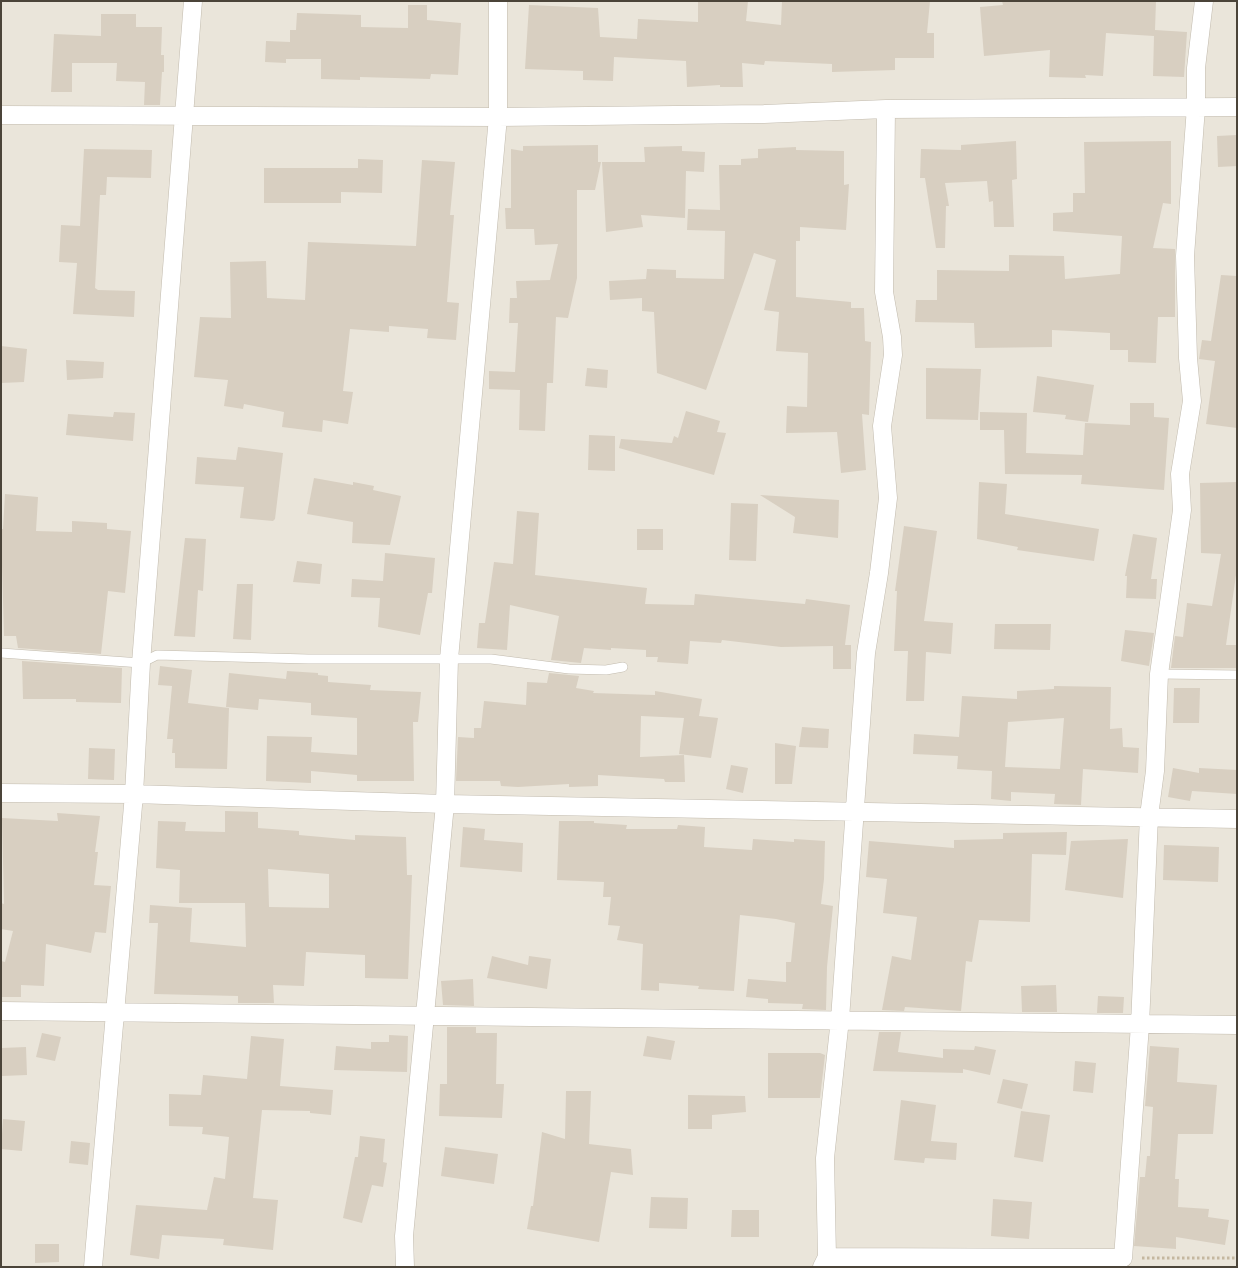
<!DOCTYPE html>
<style>
body{margin:0}
#map{position:relative;width:1238px;height:1268px;overflow:hidden;background:#f6f3ec;font-family:Jost,sans-serif}
canvas{display:block}
.frame{position:absolute;inset:0;border:2px solid #4b4439;pointer-events:none}
</style>
<div id="map">
<canvas width="1238" height="1268"></canvas>
<div class="frame"></div>
</div>
<script>
const c = document.querySelector('canvas').getContext('2d');
c.lineJoin = 'round';
function paint(path, color) {
  c.fillStyle = color;
  c.fill(path, 'evenodd');
}
function toPath(rows) {
  const path = new Path2D();
  for (const r of rows) {
    path.moveTo(r[0], r[1]);
    for (let i = 2; i < r.length; i += 2) path.lineTo(r[i], r[i + 1]);
  }
  return path;
}
function trace(path, color, width, dash) {
  c.strokeStyle = color;
  c.lineWidth = width;
  c.lineCap = dash ? 'butt' : 'round';
  c.setLineDash(dash || []);
  c.stroke(path);
}
paint(toPath([
 [1,1,1237,1,1237,1267,1,1267]
]), '#eae5da');
paint(toPath([
 [698,1,748,1,746,21,781,25,782,1,930,1,927,33,934,33,934,58,895,58,895,70,832,72,832,64,765,61,764,65,742,63,743,87,720,87,720,85,687,87,686,61,614,57,613,81,583,80,583,71,525,69,529,5,598,8,600,37,637,39,638,19,698,22],
 [1002,1,1156,1,1155,30,1187,32,1184,77,1153,76,1154,36,1106,33,1103,76,1085,75,1086,78,1049,77,1050,50,984,56,980,7,1003,5],
 [408,5,427,5,427,20,461,23,458,75,431,74,430,79,360,77,360,80,321,79,321,59,286,59,286,63,265,62,266,41,290,42,290,30,296,30,297,13,361,15,361,27,408,28],
 [101,14,136,14,136,27,162,27,161,55,164,55,164,72,162,72,160,105,144,105,145,82,116,81,117,63,72,63,72,92,51,92,54,34,101,36],
 [1237,135,1237,166,1218,167,1217,136],
 [1016,141,1017,179,1012,180,1014,227,994,227,993,201,989,202,987,181,945,183,949,206,946,206,945,248,936,248,925,178,920,178,921,149,961,150,961,145],
 [1171,141,1171,204,1163,203,1153,248,1175,249,1175,317,1158,317,1156,363,1128,362,1128,350,1110,350,1110,333,1052,330,1052,347,975,348,974,323,915,322,916,300,937,300,937,270,1009,271,1009,255,1064,256,1065,279,1120,274,1122,236,1053,231,1053,213,1073,212,1073,193,1085,193,1084,142],
 [598,145,598,162,601,162,595,190,577,190,577,278,568,318,556,317,553,383,547,383,545,431,519,430,520,390,489,389,489,371,515,372,518,323,509,323,510,298,517,298,516,281,550,280,558,244,535,245,534,229,506,229,505,208,511,208,511,149,523,151,523,146],
 [682,146,682,151,705,152,704,172,686,171,685,218,641,215,643,227,606,232,602,162,645,162,644,147],
 [796,147,796,150,844,151,844,185,849,184,846,230,800,227,800,241,796,241,796,297,851,302,851,308,864,308,865,341,871,342,869,415,862,414,866,470,841,473,837,432,786,433,787,406,807,407,808,353,776,351,779,312,764,310,776,260,754,253,706,390,657,373,654,312,642,311,642,298,610,300,609,281,646,279,647,269,676,270,676,278,724,279,725,231,687,230,688,209,720,210,719,165,741,165,741,159,758,158,758,149],
 [84,149,152,150,151,178,107,177,106,195,100,195,95,288,98,290,135,291,134,317,73,314,77,263,59,262,61,225,80,226],
 [358,159,383,160,382,193,341,192,341,203,264,203,264,168,358,168],
 [422,160,455,162,450,215,454,215,447,302,459,303,456,340,427,338,428,329,389,326,389,332,350,329,343,391,353,392,348,424,323,420,322,432,282,427,284,412,244,404,243,409,224,406,228,380,194,377,200,317,231,318,230,262,266,261,267,298,305,300,308,242,416,246],
 [1221,275,1237,276,1237,428,1206,424,1215,361,1199,359,1202,340,1211,341],
 [1,346,27,349,24,382,1,383],
 [66,360,104,362,103,378,67,380],
 [587,368,608,370,607,388,585,386],
 [926,368,981,369,978,420,926,419],
 [1037,376,1094,385,1088,422,1065,419,1066,415,1033,412],
 [1130,403,1154,403,1154,417,1169,418,1164,490,1081,484,1082,475,1005,474,1004,430,980,430,980,412,1027,413,1026,453,1083,455,1085,423,1130,425],
 [686,411,720,421,717,432,726,433,714,475,619,448,621,439,672,443,674,436,678,438],
 [114,412,135,413,133,441,66,435,68,414,113,417],
 [589,435,615,436,615,471,588,470],
 [238,447,283,453,275,519,273,521,240,518,244,487,195,484,197,457,236,460],
 [314,478,353,485,353,482,374,486,373,490,401,496,390,545,352,543,353,522,307,514],
 [979,482,1007,484,1005,514,1099,529,1094,561,1017,550,1018,547,977,539],
 [1237,482,1237,568,1226,645,1237,645,1237,668,1171,668,1175,636,1183,637,1187,603,1212,606,1221,554,1201,553,1200,483],
 [5,494,38,497,36,531,72,532,72,521,107,523,107,529,131,531,125,593,108,591,101,654,18,648,16,636,4,636,1,529,3,529],
 [760,495,839,500,838,538,793,533,795,517],
 [731,503,758,504,756,561,729,560],
 [517,511,539,513,535,575,647,588,645,604,694,605,695,594,805,604,806,599,850,605,845,645,851,645,851,669,833,669,833,646,781,647,722,640,721,643,690,641,688,664,657,662,658,657,646,657,646,650,611,648,611,650,584,648,581,663,551,660,559,616,510,605,507,650,477,648,479,623,485,623,494,562,513,564],
 [904,526,937,531,924,621,953,623,951,654,926,652,924,701,906,701,908,651,894,651,897,591,895,591],
 [637,529,663,529,663,550,637,550],
 [1133,534,1157,538,1151,579,1157,579,1156,599,1126,598,1127,576,1125,576],
 [185,538,206,539,203,591,198,590,195,637,174,636],
 [385,553,435,558,432,593,428,593,420,635,378,627,380,598,351,597,352,579,383,581],
 [297,561,322,564,320,584,293,582],
 [237,584,253,584,251,640,233,639],
 [995,624,1051,624,1050,650,994,649],
 [1125,630,1154,633,1149,666,1121,661],
 [22,661,122,668,121,703,76,702,76,699,23,699],
 [160,666,192,670,188,703,229,708,227,769,175,768,175,753,172,753,173,739,167,739,172,686,158,685],
 [287,671,318,673,318,675,328,676,328,682,371,685,370,690,421,692,418,722,413,722,414,781,357,781,357,775,311,771,311,783,266,781,267,736,312,737,311,752,357,755,357,718,311,715,311,703,259,699,258,710,226,707,229,673,286,679],
 [549,673,579,676,576,688,594,691,593,693,655,695,655,691,702,699,699,716,718,718,711,758,679,754,684,718,641,716,640,757,684,755,685,782,665,782,664,779,598,775,598,786,569,787,569,784,518,787,501,786,500,781,456,781,458,737,474,738,474,728,481,728,484,701,526,705,527,682,547,683],
 [1054,686,1111,687,1110,729,1122,728,1123,747,1139,748,1138,773,1083,769,1081,805,1054,804,1055,794,1011,792,1011,801,991,799,992,771,957,769,958,756,913,754,914,734,959,737,962,696,1017,699,1017,691,1054,689],
 [1064,718,1060,769,1005,767,1008,722],
 [1174,688,1200,688,1199,723,1173,723],
 [802,727,829,729,828,748,799,747],
 [775,743,796,746,792,784,775,784],
 [89,748,115,749,114,780,88,779],
 [731,765,748,768,743,793,726,789],
 [1173,768,1199,773,1199,768,1237,770,1237,794,1192,791,1190,801,1168,797],
 [225,811,258,812,258,828,299,831,299,835,355,840,355,835,406,837,407,875,412,875,408,979,365,978,365,955,306,952,304,986,273,985,274,1003,238,1003,238,996,154,994,158,923,149,923,150,905,192,908,190,942,246,947,245,903,179,903,180,870,156,868,158,821,186,822,185,831,225,832],
 [268,869,329,874,329,908,269,907],
 [57,813,100,816,95,852,98,852,94,885,111,886,106,933,95,932,91,953,46,944,44,986,21,985,21,997,1,997,1,961,5,962,13,931,1,929,1,903,4,904,2,818,58,821],
 [559,821,594,821,594,823,627,825,626,829,677,829,678,825,705,827,704,847,752,850,753,839,794,842,794,839,825,841,824,879,821,904,833,906,827,967,826,1010,802,1009,803,1004,768,1003,768,999,746,997,748,979,786,982,786,962,791,962,795,923,776,919,740,915,734,991,698,989,699,986,659,983,659,991,641,990,643,944,617,940,620,926,608,925,611,897,603,897,604,882,557,880],
 [463,827,485,829,484,840,523,843,522,872,460,867],
 [1067,832,1066,855,1032,854,1030,922,979,920,972,962,966,961,961,1011,905,1007,904,1011,882,1010,892,956,911,960,917,917,883,913,887,879,866,877,869,841,954,848,954,840,1003,839,1003,833],
 [1128,839,1123,898,1065,890,1071,841],
 [1164,845,1219,847,1218,882,1163,880],
 [492,956,528,965,529,956,551,959,547,989,487,978],
 [473,979,474,1006,443,1005,441,981],
 [1056,985,1057,1012,1022,1012,1021,986],
 [1098,996,1124,997,1123,1013,1097,1013],
 [447,1027,476,1027,476,1033,497,1033,496,1084,504,1084,502,1118,439,1116,440,1084,447,1084],
 [879,1032,901,1032,898,1052,943,1058,943,1049,974,1050,975,1046,996,1050,990,1075,963,1069,963,1073,873,1071],
 [42,1033,61,1037,55,1061,36,1057],
 [389,1035,408,1036,407,1072,334,1070,336,1046,371,1049,371,1042,389,1042],
 [251,1036,284,1039,280,1086,333,1090,331,1115,310,1113,310,1111,262,1110,253,1198,278,1200,273,1250,223,1245,224,1239,162,1235,159,1259,130,1255,136,1205,207,1210,214,1177,225,1179,229,1137,202,1134,203,1127,169,1126,169,1094,201,1095,203,1075,247,1079],
 [647,1036,675,1041,671,1060,643,1056],
 [1150,1046,1179,1048,1177,1082,1217,1085,1213,1134,1178,1134,1175,1179,1179,1179,1178,1207,1209,1209,1208,1217,1229,1220,1225,1245,1176,1237,1176,1249,1134,1246,1140,1177,1145,1177,1147,1156,1150,1156,1153,1107,1145,1106],
 [26,1047,27,1075,2,1076,2,1048],
 [768,1053,820,1053,825,1055,820,1098,768,1098],
 [1075,1061,1096,1063,1093,1093,1073,1091],
 [1003,1079,1028,1084,1022,1109,997,1103],
 [566,1091,591,1091,589,1144,631,1149,633,1175,611,1172,599,1242,527,1229,531,1206,533,1206,542,1132,565,1139],
 [688,1095,745,1096,746,1112,712,1115,712,1129,688,1129],
 [901,1100,936,1105,931,1141,957,1143,956,1160,925,1158,924,1163,894,1160],
 [1021,1111,1050,1115,1043,1162,1014,1157],
 [3,1119,25,1121,22,1151,1,1149],
 [360,1136,385,1139,383,1162,387,1163,383,1187,372,1185,362,1223,343,1218,355,1157,358,1157],
 [71,1141,90,1143,88,1165,69,1163],
 [445,1147,498,1154,494,1184,441,1176],
 [651,1197,688,1198,687,1229,649,1228],
 [993,1199,1032,1202,1029,1239,991,1236],
 [732,1210,759,1210,759,1237,731,1237],
 [35,1244,59,1244,59,1262,35,1263]
]), '#d8cfc1');
const service = toPath([
 [1,653,141,663,157,655,308,659,491,659,569,669,606,670,623,667],
 [1159,674,1237,675]
]);
const minor = toPath([
 [1,115,498,117,764,114,886,109,1237,107],
 [1,793,134,794,445,804,1237,819],
 [1,1011,1237,1025],
 [827,1257,825,1158,840,1019,866,653,879,573,888,498,882,426,893,355,892,337,884,292,886,109],
 [93,1267,134,794,141,663,193,1],
 [405,1267,404,1236,445,804,449,659,498,117,498,1],
 [822,1267,827,1257,1123,1258,1140,1025,1149,816,1155,771,1159,674,1182,510,1180,474,1192,401,1188,358,1185,256,1196,107,1196,68,1204,1]
]);
trace(service, '#c2bbae', 10);
trace(minor, '#c2bbae', 19);
trace(toPath([
 [1142,1258,1237,1258]
]), '#c4b79f', 3, [2.5, 2.5]);
trace(service, '#fff', 9);
trace(minor, '#fff', 18);
</script>
